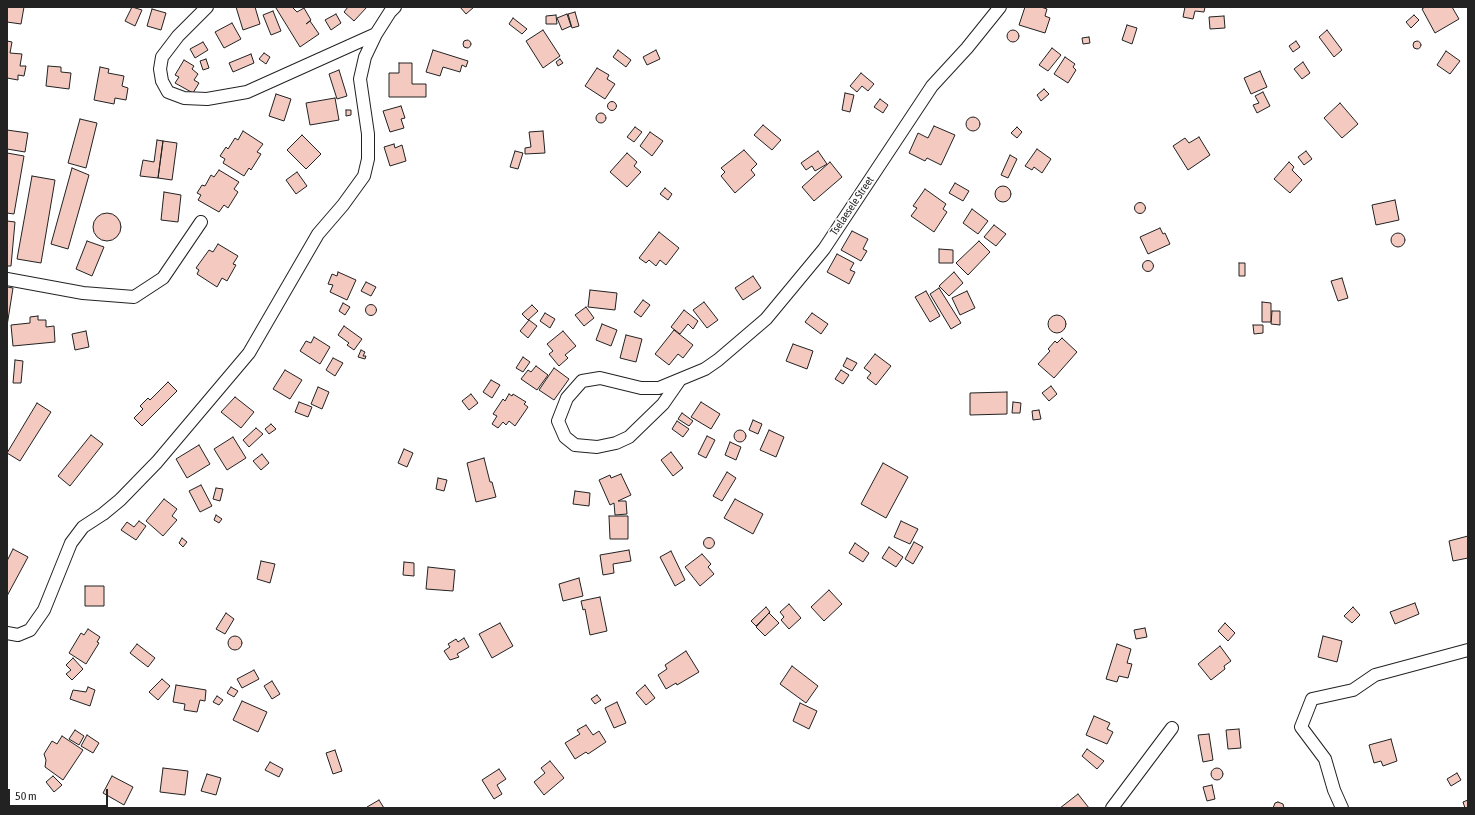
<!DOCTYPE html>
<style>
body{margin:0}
#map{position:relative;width:1475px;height:815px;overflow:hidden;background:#fff;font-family:"Asap Condensed",sans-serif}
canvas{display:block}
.frame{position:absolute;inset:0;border:8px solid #222;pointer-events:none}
.scale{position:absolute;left:8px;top:789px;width:100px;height:18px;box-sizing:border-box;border:2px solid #222;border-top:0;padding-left:5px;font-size:12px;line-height:14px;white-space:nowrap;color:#222;-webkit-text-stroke:3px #fff;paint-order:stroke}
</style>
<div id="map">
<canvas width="1475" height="815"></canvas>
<div class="frame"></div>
<div class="scale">50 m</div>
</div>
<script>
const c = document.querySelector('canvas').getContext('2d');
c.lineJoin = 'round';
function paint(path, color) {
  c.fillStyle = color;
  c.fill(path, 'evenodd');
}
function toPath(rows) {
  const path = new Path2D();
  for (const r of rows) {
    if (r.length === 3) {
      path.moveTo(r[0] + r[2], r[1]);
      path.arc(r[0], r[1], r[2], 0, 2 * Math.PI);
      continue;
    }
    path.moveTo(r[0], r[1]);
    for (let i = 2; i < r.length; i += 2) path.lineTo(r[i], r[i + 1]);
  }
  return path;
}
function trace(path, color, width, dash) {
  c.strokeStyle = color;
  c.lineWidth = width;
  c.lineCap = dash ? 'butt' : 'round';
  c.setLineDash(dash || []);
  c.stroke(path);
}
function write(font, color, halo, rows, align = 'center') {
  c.font = font + ' "Asap Condensed",sans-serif';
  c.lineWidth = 3;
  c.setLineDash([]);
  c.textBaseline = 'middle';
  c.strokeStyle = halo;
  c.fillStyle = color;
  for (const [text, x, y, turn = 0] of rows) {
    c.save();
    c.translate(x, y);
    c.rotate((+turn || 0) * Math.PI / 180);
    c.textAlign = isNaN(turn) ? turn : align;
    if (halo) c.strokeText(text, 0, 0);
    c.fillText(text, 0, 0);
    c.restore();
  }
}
const building = toPath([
 [7,7,24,7,21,24,7,22,7,7],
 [132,7,142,10,135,26,125,21,132,7],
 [236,7,255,7,260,24,243,30,236,7],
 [277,7,292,7,297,12,304,8,311,20,306,24,310,21,319,34,300,47,276,8,277,7],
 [348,7,367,7,354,21,344,12,348,7],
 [460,7,474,7,466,14,460,7],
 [1025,7,1041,7,1047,9,1045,16,1050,18,1045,33,1019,25,1025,7],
 [1185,7,1205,7,1204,12,1195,11,1193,19,1183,17,1185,7],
 [1425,7,1452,7,1459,19,1435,33,1422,9,1425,7],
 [152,9,166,13,161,30,147,26,152,9],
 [273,11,281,31,271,35,263,15,273,11],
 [575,12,579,26,572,28,568,14,575,12],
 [336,14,341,23,331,30,325,20,336,14],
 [567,14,571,26,562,30,557,18,567,14],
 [556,15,557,24,546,24,546,16,556,15],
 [1414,15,1419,20,1411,28,1406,22,1414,15],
 [1224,16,1225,28,1210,29,1209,17,1224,16],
 [513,18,527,29,522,34,509,24,513,18],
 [232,23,241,39,224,48,215,32,232,23],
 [1127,25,1137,28,1132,44,1122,40,1127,25],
 [543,30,560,56,543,68,526,41,543,30],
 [1327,30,1342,50,1334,57,1319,37,1327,30],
 [1013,36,6],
 [1089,37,1090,43,1083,44,1082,38,1089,37],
 [467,44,4],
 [1417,45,4],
 [7,41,12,42,10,53,22,54,20,66,26,66,24,76,18,75,18,80,7,78,7,41],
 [1296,41,1300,47,1293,52,1289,46,1296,41],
 [203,42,208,50,195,58,190,49,203,42],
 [1052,48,1061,55,1048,71,1039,65,1052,48],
 [433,50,468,61,466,67,462,65,460,72,443,67,440,76,426,72,433,50],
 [618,50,631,60,626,67,613,57,618,50],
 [656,50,660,59,647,65,643,57,656,50],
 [1446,51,1460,61,1450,74,1437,65,1446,51],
 [264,53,270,57,266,64,259,59,264,53],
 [251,54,254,63,233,72,229,63,251,54],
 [1065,57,1075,64,1073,67,1076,70,1068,83,1054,74,1065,57],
 [206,59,209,68,203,70,200,61,206,59],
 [560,59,563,63,558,66,556,62,560,59],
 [184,60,194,66,192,69,198,74,194,80,199,83,193,93,175,83,179,77,175,75,184,60],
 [1303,62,1310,73,1302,79,1294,69,1303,62],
 [399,63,412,63,412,84,426,84,426,97,389,97,389,73,399,73,399,63],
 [48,66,61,67,61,72,71,73,69,89,46,86,48,66],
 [100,67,109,69,108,73,124,76,122,86,128,88,126,100,115,98,114,104,94,100,100,67],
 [597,68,609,75,607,79,615,84,605,99,585,86,597,68],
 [339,70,347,96,337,99,329,74,339,70],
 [1260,71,1267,87,1251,94,1244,78,1260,71],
 [861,73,874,84,868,91,862,86,857,92,850,86,861,73],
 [1044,89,1049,94,1041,101,1037,95,1044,89],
 [1263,92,1270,106,1257,113,1253,105,1259,103,1255,96,1263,92],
 [845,93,854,95,850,112,842,110,845,93],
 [276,94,291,99,284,121,269,116,276,94],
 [335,98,339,120,310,125,306,103,335,98],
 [880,99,888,105,883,113,874,107,880,99],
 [612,106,4.5],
 [1340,103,1358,124,1342,138,1324,118,1340,103],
 [401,106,405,118,401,119,404,128,390,132,383,111,401,106],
 [346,110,351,110,351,115,346,116,346,110],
 [601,118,5],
 [973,124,7],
 [80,119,97,123,86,168,68,163,80,119],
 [763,125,781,140,772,150,754,135,763,125],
 [934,126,955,135,941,165,927,158,925,161,909,153,918,133,928,138,934,126],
 [635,127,642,132,634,142,627,137,635,127],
 [1017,127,1022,132,1017,138,1011,133,1017,127],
 [7,130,28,133,25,152,7,149,7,130],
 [243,131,263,144,257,152,261,154,251,170,249,168,244,176,223,163,225,159,220,156,226,147,228,149,235,138,238,140,243,131],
 [543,131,545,153,525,154,525,148,531,147,529,132,543,131],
 [650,132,663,141,652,156,640,146,650,132],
 [302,135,321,154,306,169,287,150,302,135],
 [1199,137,1210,155,1188,170,1173,146,1185,138,1189,143,1199,137],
 [157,140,163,141,158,178,140,176,143,160,154,162,157,140],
 [163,141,177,143,172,180,158,178,163,141],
 [394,144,395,148,402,145,406,161,390,166,384,147,394,144],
 [1037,149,1051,159,1042,173,1034,167,1032,170,1025,166,1037,149],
 [744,150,757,164,751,170,755,175,735,193,721,176,725,172,721,168,744,150],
 [515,151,523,153,518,169,510,167,515,151],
 [818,151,827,164,815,171,812,166,806,170,801,163,818,151],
 [1306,151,1312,159,1304,165,1298,157,1306,151],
 [7,153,24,156,14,214,7,213,7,153],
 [627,153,637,162,634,166,641,172,627,187,610,172,627,153],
 [1010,155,1017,159,1008,178,1001,175,1010,155],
 [830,162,842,177,814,201,802,187,830,162],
 [1289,162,1294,167,1292,170,1302,180,1290,193,1274,179,1289,162],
 [72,168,89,175,68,249,51,244,72,168],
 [219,170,239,182,234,189,238,192,228,208,224,205,219,212,198,200,201,195,197,193,202,185,205,186,211,175,214,177,219,170],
 [297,172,307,186,296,194,286,180,297,172],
 [32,176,55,180,41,263,17,259,32,176],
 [955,183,969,191,963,201,949,193,955,183],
 [1003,194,8],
 [665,188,672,194,668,200,660,194,665,188],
 [925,189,946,204,943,209,947,212,934,232,911,216,917,208,913,206,925,189],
 [164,192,181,195,178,222,161,220,164,192],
 [1395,200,1399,220,1376,225,1372,205,1395,200],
 [1140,208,5.5],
 [972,209,988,221,978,234,963,223,972,209],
 [107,227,14],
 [7,221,15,222,11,266,7,266,7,221],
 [994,225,1006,234,996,246,984,237,994,225],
 [1160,228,1163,234,1165,233,1170,244,1148,254,1140,237,1160,228],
 [852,231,868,239,863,249,867,251,861,261,841,250,852,231],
 [659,232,679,248,666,265,660,260,656,266,649,260,646,263,639,258,659,232],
 [1398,240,7],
 [87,241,104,247,92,276,76,269,87,241],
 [979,241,990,252,968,275,956,263,979,241],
 [218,244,238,256,233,264,236,265,227,281,222,278,217,287,197,274,199,270,196,268,209,250,213,252,218,244],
 [939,249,953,250,953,263,939,263,939,249],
 [837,254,854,263,850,270,855,272,849,284,827,272,837,254],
 [1148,266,5.5],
 [1239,263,1245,263,1245,276,1239,276,1239,263],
 [338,272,356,280,347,300,330,292,333,285,328,284,332,274,337,276,338,272],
 [954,272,963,283,949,296,939,286,954,272],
 [753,276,761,288,743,300,735,288,753,276],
 [1342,278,1348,298,1338,301,1331,281,1342,278],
 [366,282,376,287,371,296,361,291,366,282],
 [7,287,13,288,7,326,7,287],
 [939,288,961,323,951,329,930,294,939,288],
 [590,290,617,293,615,310,588,307,590,290],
 [926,291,940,316,930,322,915,297,926,291],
 [967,291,975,308,960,315,952,298,967,291],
 [643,300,650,305,641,317,634,312,643,300],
 [704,302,718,320,707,328,693,310,704,302],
 [1262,302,1271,303,1271,322,1262,322,1262,302],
 [343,303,350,307,345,315,339,311,343,303],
 [371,310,5.5],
 [532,305,538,311,528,320,522,314,532,305],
 [586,307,594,318,584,326,575,315,586,307],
 [684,310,698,321,693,329,688,324,680,334,671,327,684,310],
 [1272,311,1280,311,1280,325,1271,324,1272,311],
 [545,313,555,319,550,328,540,321,545,313],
 [812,313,828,324,821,334,805,322,812,313],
 [1057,324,9],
 [38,316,38,320,46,320,46,327,54,326,55,342,13,346,11,325,30,323,30,317,38,316],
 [529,320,537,326,528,338,520,331,529,320],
 [602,324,617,330,611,346,596,340,602,324],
 [1253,325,1263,325,1263,333,1254,334,1253,325],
 [344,326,362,339,354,350,347,345,349,343,338,335,344,326],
 [674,330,693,345,683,358,678,354,669,365,655,354,674,330],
 [86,331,89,347,75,350,72,334,86,331],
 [563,331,576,346,565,355,568,358,559,366,549,354,553,351,547,344,563,331],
 [626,335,642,339,636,362,620,358,626,335],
 [314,337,330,347,320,364,300,351,306,341,311,343,314,337],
 [1062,338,1077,352,1054,378,1038,364,1050,351,1048,349,1055,341,1057,343,1062,338],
 [793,344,813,351,807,369,786,361,793,344],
 [361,350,365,352,363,356,366,356,365,359,358,357,361,350],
 [875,354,891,366,876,385,867,378,871,373,864,368,875,354],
 [523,357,530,362,523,372,516,368,523,357],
 [333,358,343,363,335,376,326,370,333,358],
 [847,358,857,363,852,371,843,366,847,358],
 [15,360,23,361,21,383,13,383,15,360],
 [536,366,548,375,537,390,521,379,528,370,531,372,536,366],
 [554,368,569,379,554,400,539,390,554,368],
 [285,370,302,380,290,399,273,389,285,370],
 [841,370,849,375,843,384,835,379,841,370],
 [491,380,500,385,492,398,483,392,491,380],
 [168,382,177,391,142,426,134,418,143,409,140,406,148,398,150,400,168,382],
 [1051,386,1057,394,1049,401,1042,393,1051,386],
 [318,387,329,392,322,409,311,404,318,387],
 [1007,392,1007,414,970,415,970,393,1007,392],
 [471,394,478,403,469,410,462,401,471,394],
 [509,394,512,396,513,394,526,402,524,404,528,407,515,426,509,421,506,425,503,422,498,428,492,424,497,416,493,414,503,399,505,401,509,394],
 [235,397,254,412,241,428,221,412,235,397],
 [299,402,312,407,308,417,295,412,299,402],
 [701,402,720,414,711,429,691,417,701,402],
 [1013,402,1021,403,1020,413,1012,413,1013,402],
 [37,403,51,412,20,461,7,453,37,403],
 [1039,410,1041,419,1033,420,1032,411,1039,410],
 [682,413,693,421,689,426,678,419,682,413],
 [753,420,762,424,758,434,749,430,753,420],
 [677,421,689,429,683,437,672,429,677,421],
 [271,424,276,429,269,434,265,429,271,424],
 [256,428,263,434,249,447,243,440,256,428],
 [740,436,6],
 [769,430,784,437,776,457,760,450,769,430],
 [91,435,103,444,70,486,58,476,91,435],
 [707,436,715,440,706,458,698,454,707,436],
 [233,437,246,458,227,470,214,449,233,437],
 [730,442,741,447,736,460,725,455,730,442],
 [199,445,210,464,187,478,176,459,199,445],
 [404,449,413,453,407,467,398,463,404,449],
 [671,452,683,468,673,476,661,460,671,452],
 [262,454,269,463,261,470,253,461,262,454],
 [484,458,490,482,492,482,496,497,476,502,467,463,484,458],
 [883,463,908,477,886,518,861,504,883,463],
 [727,472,736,478,722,501,713,496,727,472],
 [621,474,631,495,618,501,626,501,627,514,615,515,614,503,610,505,599,480,610,475,611,478,621,474],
 [438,478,447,480,444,491,436,489,438,478],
 [201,485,212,506,200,512,189,491,201,485],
 [216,488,223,489,220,501,213,499,216,488],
 [575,491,590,493,589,506,573,504,575,491],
 [164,499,177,509,172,516,177,520,163,536,146,521,164,499],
 [735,499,763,514,753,534,724,518,735,499],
 [216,515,222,519,219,523,214,520,216,515],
 [609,516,628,516,628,539,610,539,609,516],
 [139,521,146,526,136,540,121,530,127,522,134,527,139,521],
 [901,521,918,529,910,544,894,537,901,521],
 [1468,536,1468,558,1453,561,1449,541,1468,536],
 [709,543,5.5],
 [182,538,187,542,183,547,179,543,182,538],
 [914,542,923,547,913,564,905,559,914,542],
 [855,543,869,553,863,562,849,553,855,543],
 [889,547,903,557,896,567,882,558,889,547],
 [13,549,28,557,7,596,7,561,13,549],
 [629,550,631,561,613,564,614,573,603,575,600,555,629,550],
 [671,551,685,580,675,586,660,557,671,551],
 [702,554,711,564,708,567,714,574,700,586,685,567,702,554],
 [261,561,275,564,270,583,257,579,261,561],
 [404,562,414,563,414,576,403,575,404,562],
 [428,567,455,570,453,591,426,589,428,567],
 [579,578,583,596,563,601,559,584,579,578],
 [85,586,104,586,104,606,85,606,85,586],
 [829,590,842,604,824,621,811,607,829,590],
 [600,597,607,631,590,635,585,609,583,610,581,601,600,597],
 [1415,603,1419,614,1395,624,1390,612,1415,603],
 [789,604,801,618,789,629,781,620,784,617,780,612,789,604],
 [766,607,770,612,756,626,751,621,766,607],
 [1353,607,1360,615,1352,623,1344,616,1353,607],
 [226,613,234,619,225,634,216,629,226,613],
 [769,613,779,623,765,636,756,627,769,613],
 [500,623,513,646,492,658,479,634,500,623],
 [1225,623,1235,633,1228,641,1218,631,1225,623],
 [1145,628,1147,637,1136,639,1134,630,1145,628],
 [88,629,100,637,97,642,99,643,86,664,69,653,81,633,84,635,88,629],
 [235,643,7],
 [1323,636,1342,641,1337,662,1318,657,1323,636],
 [464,638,469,647,457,654,459,657,450,660,444,651,450,647,448,644,456,639,458,642,464,638],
 [137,644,155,658,148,667,130,653,137,644],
 [1117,644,1131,649,1127,663,1132,664,1128,678,1119,676,1117,682,1106,679,1117,644],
 [1220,646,1231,661,1224,666,1225,669,1211,680,1198,664,1220,646],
 [686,651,699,672,677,685,676,683,666,689,658,675,667,669,665,665,686,651],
 [73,658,83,669,72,680,66,674,71,670,66,665,73,658],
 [792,666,818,686,806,703,780,684,792,666],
 [254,670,259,679,242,688,237,679,254,670],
 [162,679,170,686,158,700,149,692,162,679],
 [272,681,280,694,272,699,264,686,272,681],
 [176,685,206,690,205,701,200,700,197,712,184,710,185,704,173,702,176,685],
 [645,685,655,698,646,705,636,693,645,685],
 [88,687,95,690,90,706,70,699,73,690,86,692,88,687],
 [231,687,238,691,234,697,227,693,231,687],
 [597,695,601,700,595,704,591,699,597,695],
 [217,696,223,700,219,705,213,702,217,696],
 [242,701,267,712,258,732,233,720,242,701],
 [617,702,626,723,614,728,605,708,617,702],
 [800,703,817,711,809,729,793,721,800,703],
 [1094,716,1110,723,1107,729,1113,732,1107,744,1086,735,1094,716],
 [586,725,593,735,599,731,606,742,588,754,586,752,575,759,565,743,580,734,577,730,586,725],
 [1239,729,1241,748,1228,749,1226,730,1239,729],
 [75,730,84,736,79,745,69,739,75,730],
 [1209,734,1213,760,1203,762,1198,735,1209,734],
 [87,735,99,743,93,753,81,746,87,735],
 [62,736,83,750,63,780,45,767,46,760,44,754,52,741,57,744,62,736],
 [1391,739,1397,761,1383,766,1381,761,1374,763,1369,745,1391,739],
 [1087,749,1104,761,1097,769,1082,756,1087,749],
 [335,750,342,771,333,774,326,753,335,750],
 [550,761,564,778,544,795,534,782,545,773,541,768,550,761],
 [270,762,283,769,279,777,265,770,270,762],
 [163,768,188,771,185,795,160,792,163,768],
 [1217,774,6],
 [499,769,506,779,497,785,502,794,494,799,482,780,499,769],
 [1457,773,1461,780,1451,786,1447,779,1457,773],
 [207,774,221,778,216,795,201,791,207,774],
 [53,776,62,785,54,792,46,782,53,776],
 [112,776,133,787,124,805,103,793,112,776],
 [1212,785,1215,799,1207,801,1203,787,1212,785],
 [1078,794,1089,808,1060,808,1078,794],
 [379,800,384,808,368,808,367,807,379,800],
 [1468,800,1468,808,1465,808,1463,802,1468,800],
 [1278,802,1283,804,1284,808,1273,808,1275,803,1278,802]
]);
paint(building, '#f3c9c0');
trace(building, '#222', 1);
const street = toPath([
 [207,7,178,36,162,57,160,69,162,81,168,92,184,98,207,99,247,92,376,34],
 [7,279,83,293,134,297,163,278,201,222],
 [679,381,663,404,629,437,616,443,597,447,575,445,565,437,558,421,567,398,582,381,600,378,641,388,659,388,705,369,718,360,766,319,824,249,932,86,967,48,1000,7],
 [7,633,18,635,30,630,44,610,71,543,83,527,103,514,120,500,157,462,249,353,318,234,343,205,364,176,368,159,368,134,360,79,365,57,376,34,390,12,395,7],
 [1112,808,1172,728],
 [1342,808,1334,790,1325,759,1301,727,1312,699,1353,690,1375,675,1468,650]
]);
trace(street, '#222', 14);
trace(street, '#fff', 12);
write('11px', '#222', '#fff', [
 ["Tselaesele Street",852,206,-56]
]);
</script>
